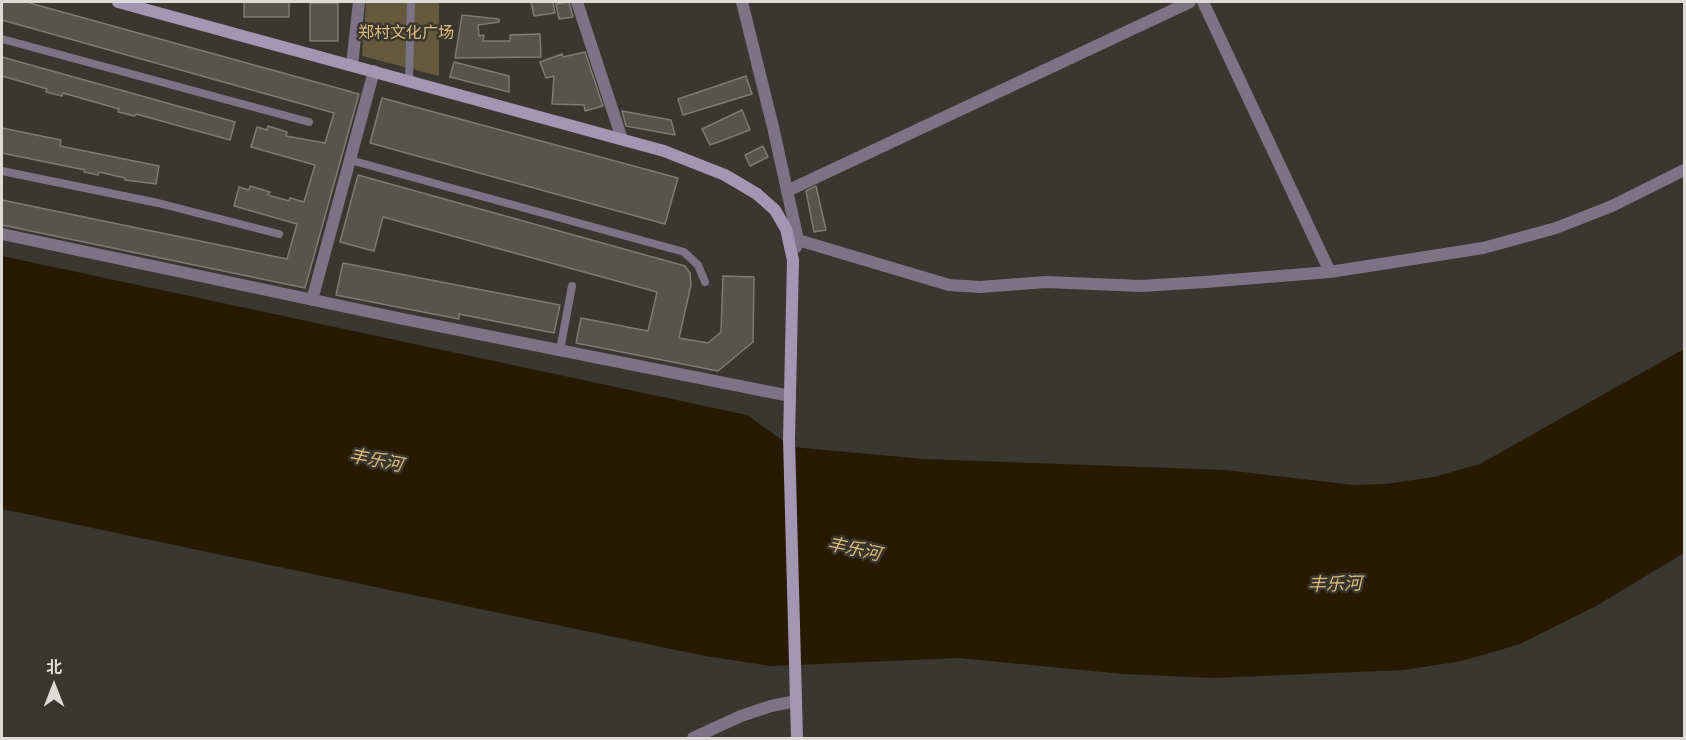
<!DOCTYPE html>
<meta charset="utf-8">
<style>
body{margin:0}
#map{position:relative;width:1686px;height:740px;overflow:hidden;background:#3a3730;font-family:"Fira Sans","Noto Sans SC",sans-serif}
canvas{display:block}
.frame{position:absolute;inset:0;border:3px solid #dddbd7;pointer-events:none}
.north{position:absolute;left:24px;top:656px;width:60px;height:60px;-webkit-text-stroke:4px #3a3730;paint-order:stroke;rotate:0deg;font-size:16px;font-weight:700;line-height:24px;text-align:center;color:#dddbd7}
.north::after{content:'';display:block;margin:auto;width:21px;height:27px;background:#dddbd7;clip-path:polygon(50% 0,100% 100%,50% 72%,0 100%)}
</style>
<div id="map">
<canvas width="1686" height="740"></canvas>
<div class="frame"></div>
<div class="north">北</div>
</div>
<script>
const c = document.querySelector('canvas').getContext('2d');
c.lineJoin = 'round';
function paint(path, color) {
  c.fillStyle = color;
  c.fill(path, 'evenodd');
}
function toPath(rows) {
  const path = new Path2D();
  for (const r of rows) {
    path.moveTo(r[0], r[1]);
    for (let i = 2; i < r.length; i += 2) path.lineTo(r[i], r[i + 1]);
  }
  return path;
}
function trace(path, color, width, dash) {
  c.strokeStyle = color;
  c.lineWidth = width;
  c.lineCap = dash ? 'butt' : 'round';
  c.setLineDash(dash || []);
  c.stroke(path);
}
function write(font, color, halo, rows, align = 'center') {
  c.font = font + ' "Fira Sans","Noto Sans SC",sans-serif';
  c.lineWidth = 5;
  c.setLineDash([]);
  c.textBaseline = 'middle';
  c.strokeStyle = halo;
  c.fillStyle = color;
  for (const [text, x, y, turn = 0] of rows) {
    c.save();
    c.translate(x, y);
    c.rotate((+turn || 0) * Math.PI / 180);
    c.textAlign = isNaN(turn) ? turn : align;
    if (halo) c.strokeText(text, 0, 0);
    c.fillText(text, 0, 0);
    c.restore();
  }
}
paint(toPath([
 [366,2,439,2,439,76,362,56]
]), '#64583d');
paint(toPath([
 [2,256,747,415,792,447,924,459,1226,470,1353,485,1386,484,1434,477,1480,464,1684,349,1684,553,1596,606,1520,644,1462,661,1404,670,1214,678,1123,674,959,658,771,666,705,656,2,509]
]), '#271a00');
const building = toPath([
 [2,2,26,2,359,94,305,288,2,225,2,200,287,259,297,224,234,206,239,187,249,190,250,186,270,192,268,195,289,201,290,198,304,202,315,165,251,147,257,127,267,130,268,126,287,132,286,136,325,143,334,113,2,20,2,2],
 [244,2,289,2,289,17,244,17,244,2],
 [531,2,553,2,555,13,534,16,531,2],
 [569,2,573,17,559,19,556,4,569,2],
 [310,3,338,3,338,41,310,41,310,3],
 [462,15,499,19,499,22,478,25,479,36,484,35,483,41,510,41,510,35,540,34,541,57,455,58,462,15],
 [585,52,603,106,585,111,584,105,552,104,554,76,546,78,540,62,562,54,563,57,585,52],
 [2,57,235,122,230,140,136,114,135,116,118,112,119,109,63,93,62,96,46,92,47,89,2,76,2,57],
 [454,62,509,76,509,92,450,77,454,62],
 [746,76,752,94,683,115,678,99,746,76],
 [382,98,678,178,665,224,370,143,382,98],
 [742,110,750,130,710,145,702,129,742,110],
 [622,111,671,120,675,135,626,126,622,111],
 [2,128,61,140,60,146,159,166,156,184,125,180,125,178,99,172,98,175,84,172,85,170,2,153,2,128],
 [763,146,768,157,750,166,745,155,763,146],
 [358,175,685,266,690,273,691,285,679,338,708,343,721,332,723,276,754,277,753,342,718,371,576,343,581,318,648,331,657,292,383,217,374,251,340,242,358,175],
 [816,186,826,230,814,232,806,191,816,186],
 [343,263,560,305,554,333,459,314,459,319,336,295,343,263]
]);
paint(building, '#57544d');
trace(building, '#7e7b74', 1.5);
trace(toPath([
 [2,39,309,122],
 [409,81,411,2],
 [350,160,684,252,698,265,705,282],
 [2,171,158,203,279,234],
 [560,350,572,286]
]), '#7c7486', 8);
trace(toPath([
 [577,2,622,139],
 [742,2,773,127,798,240,796,247],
 [1203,2,1330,272],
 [352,65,359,2],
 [787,191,1190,2],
 [2,234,403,319,790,396],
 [798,240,949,285,980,287,1046,282,1141,286,1205,282,1330,272,1483,248,1556,228,1612,206,1684,170],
 [312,300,374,71],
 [693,738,741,716,771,706,796,701]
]), '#7c7486', 12);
trace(toPath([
 [118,2,664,151,725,175,757,194,775,210,786,229,793,260,789,439,797,738]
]), '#a296b2', 12);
write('16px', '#ddbe7a', '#3a3730', [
 ["郑村文化广场",406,34]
]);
write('italic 18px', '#dabb77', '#3a3730', [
 ["丰乐河",376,461,11],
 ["丰乐河",854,550,12],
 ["丰乐河",1335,585,-1]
]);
</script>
